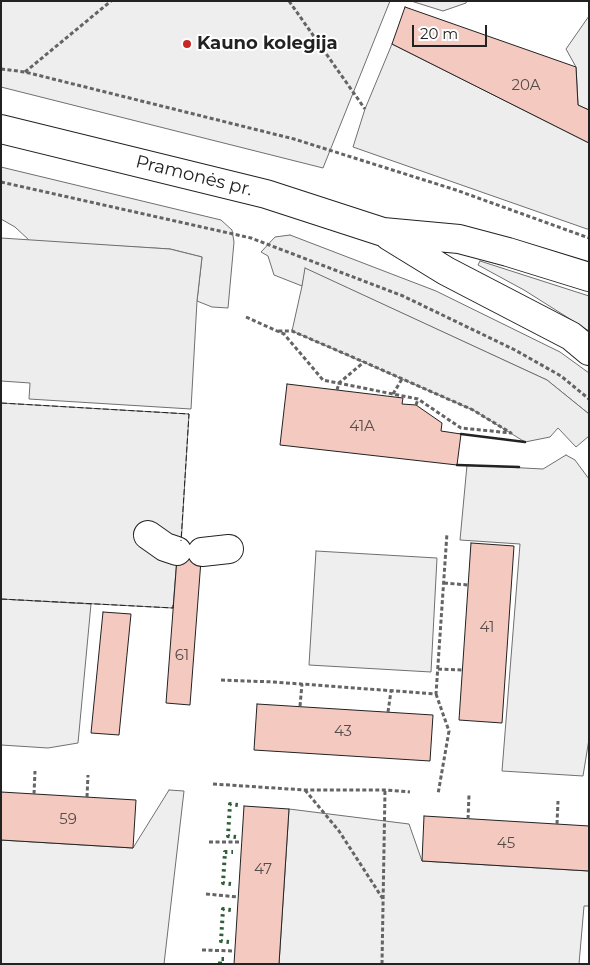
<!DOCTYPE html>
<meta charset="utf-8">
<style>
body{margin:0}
#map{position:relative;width:590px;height:965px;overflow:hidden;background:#fff;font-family:Montserrat,sans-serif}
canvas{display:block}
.frame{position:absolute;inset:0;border:2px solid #222;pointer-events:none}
.scale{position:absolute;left:412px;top:25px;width:75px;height:22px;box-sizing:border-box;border:2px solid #222;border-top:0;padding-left:6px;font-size:15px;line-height:18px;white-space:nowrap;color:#222;-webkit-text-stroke:4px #fff;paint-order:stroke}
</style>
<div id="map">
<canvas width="590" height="965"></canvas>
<div class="frame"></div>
<div class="scale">20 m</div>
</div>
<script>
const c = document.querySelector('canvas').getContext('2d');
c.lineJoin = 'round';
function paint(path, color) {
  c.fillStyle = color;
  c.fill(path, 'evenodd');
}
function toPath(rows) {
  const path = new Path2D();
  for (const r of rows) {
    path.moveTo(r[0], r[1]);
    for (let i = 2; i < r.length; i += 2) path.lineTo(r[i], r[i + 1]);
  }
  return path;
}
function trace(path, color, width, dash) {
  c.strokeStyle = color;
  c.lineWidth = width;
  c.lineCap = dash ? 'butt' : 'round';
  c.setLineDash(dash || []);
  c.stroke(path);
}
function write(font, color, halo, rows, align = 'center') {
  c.font = font + ' Montserrat,sans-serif';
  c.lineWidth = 4;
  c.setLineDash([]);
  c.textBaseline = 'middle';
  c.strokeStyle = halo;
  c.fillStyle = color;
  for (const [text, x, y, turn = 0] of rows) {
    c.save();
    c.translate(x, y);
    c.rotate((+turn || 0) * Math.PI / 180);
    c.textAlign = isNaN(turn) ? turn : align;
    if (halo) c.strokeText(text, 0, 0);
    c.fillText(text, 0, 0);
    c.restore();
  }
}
const green = toPath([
 [1,1,390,1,323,168,1,87,1,1],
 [411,1,467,1,466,3,443,11,411,1],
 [589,16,589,110,578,105,576,67,566,49,589,16],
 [1,167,221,220,232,230,234,242,228,308,212,307,197,301,202,257,170,249,30,241,15,227,1,219,1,167],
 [290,235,436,291,560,352,589,373,589,414,547,380,306,269,302,286,274,275,268,256,261,252,275,237,290,235],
 [480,261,589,296,589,331,524,290,478,265,480,261],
 [566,455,575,460,589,479,589,739,583,776,502,771,520,544,460,540,467,465,543,469,566,455],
 [316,551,437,558,431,672,309,665,316,551],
 [1,599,91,604,78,743,48,748,1,745,1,599],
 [169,790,184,791,164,964,1,964,1,840,133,848,169,790],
 [289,809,409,824,422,861,589,871,589,906,584,906,579,964,279,964,289,809]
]);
paint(green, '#eee');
trace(green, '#6f6f6f', 1);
const parking = toPath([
 [392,44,589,143,589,229,587,229,353,147,365,109,392,44],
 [1,238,170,249,202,257,197,301,191,409,29,399,30,383,1,381,1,238],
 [305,268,547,380,589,414,589,436,576,447,558,428,550,437,525,442,473,410,292,331,302,286,305,268],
 [1,403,189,414,181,545,178,545,173,608,1,599,1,403]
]);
paint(parking, '#ededed');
trace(parking, '#6f6f6f', 1);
const building = toPath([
 [405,7,576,67,578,105,589,110,589,143,392,44,405,7],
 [287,384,403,398,402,404,416,405,442,423,441,431,461,434,457,465,280,445,287,384],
 [471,543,514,546,502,723,459,720,471,543],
 [178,545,202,547,190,705,166,703,178,545],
 [103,612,131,614,119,735,91,733,103,612],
 [257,704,433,715,430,761,254,750,257,704],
 [1,792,136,800,133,848,1,840,1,792],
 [244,806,289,809,279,964,234,964,244,806],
 [424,816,589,826,589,871,422,861,424,816]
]);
paint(building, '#f3c9c0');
trace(building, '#222', 1);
const minor = toPath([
 [148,535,165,547,177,551],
 [202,552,229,549]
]);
const major = toPath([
 [1,129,266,194,383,232,459,239,508,252,589,277],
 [389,236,446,271,571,336,589,351]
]);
trace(minor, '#222', 30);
trace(major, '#222', 30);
trace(toPath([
 [289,1,365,109],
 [1,69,25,72,294,139,456,190,589,238],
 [25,72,111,1],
 [1,182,251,238,403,296,515,350,561,376,589,399],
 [246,317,277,331,284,334,323,380,418,399,461,428,511,433,473,410,364,362,292,331,277,331],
 [337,390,339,383,364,362],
 [393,394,402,379],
 [416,405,418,399],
 [444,583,468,585],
 [438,669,462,670],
 [221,680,274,682,436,694,447,533],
 [436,694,449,731,438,794],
 [300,706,302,684],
 [388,712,391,691],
 [213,784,305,790,385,790,410,792],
 [305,790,339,831,383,899],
 [34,794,35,771],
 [87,797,88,775],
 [468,819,469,795],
 [557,824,558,801],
 [209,842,242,842],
 [206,894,238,897],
 [202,950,235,951],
 [382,964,385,790]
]), '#646464', 3, [4, 2.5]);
trace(minor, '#fff', 28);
trace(major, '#fff', 28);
trace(toPath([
 [236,837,228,836,230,804,238,805],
 [231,884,223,883,225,852,233,852],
 [229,942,221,941,223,909,231,910],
 [220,964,220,959,228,959]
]), '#2f5e38', 4, [2.5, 4]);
trace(toPath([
 [1,403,189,414,181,541],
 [1,599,173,608,173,605]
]), '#222', 1, [6, 2.5]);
trace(toPath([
 [461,434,525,442],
 [457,465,519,467]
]), '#222', 2.5);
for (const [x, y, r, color] of [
 [187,44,5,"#c62828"]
]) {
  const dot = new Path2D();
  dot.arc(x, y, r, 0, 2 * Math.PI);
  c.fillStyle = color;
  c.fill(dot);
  trace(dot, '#fff', 2);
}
write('15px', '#564c4a', null, [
 ["20A",526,86],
 ["41A",362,427],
 ["41",487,628],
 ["61",182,656],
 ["43",343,732],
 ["59",68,820],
 ["45",506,844],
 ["47",263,870]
]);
write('bold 18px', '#222', '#fff', [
 ["Kauno kolegija",197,44]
], 'left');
write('18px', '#222', '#fff', [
 ["Pramonės pr.",194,176,14]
]);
</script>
